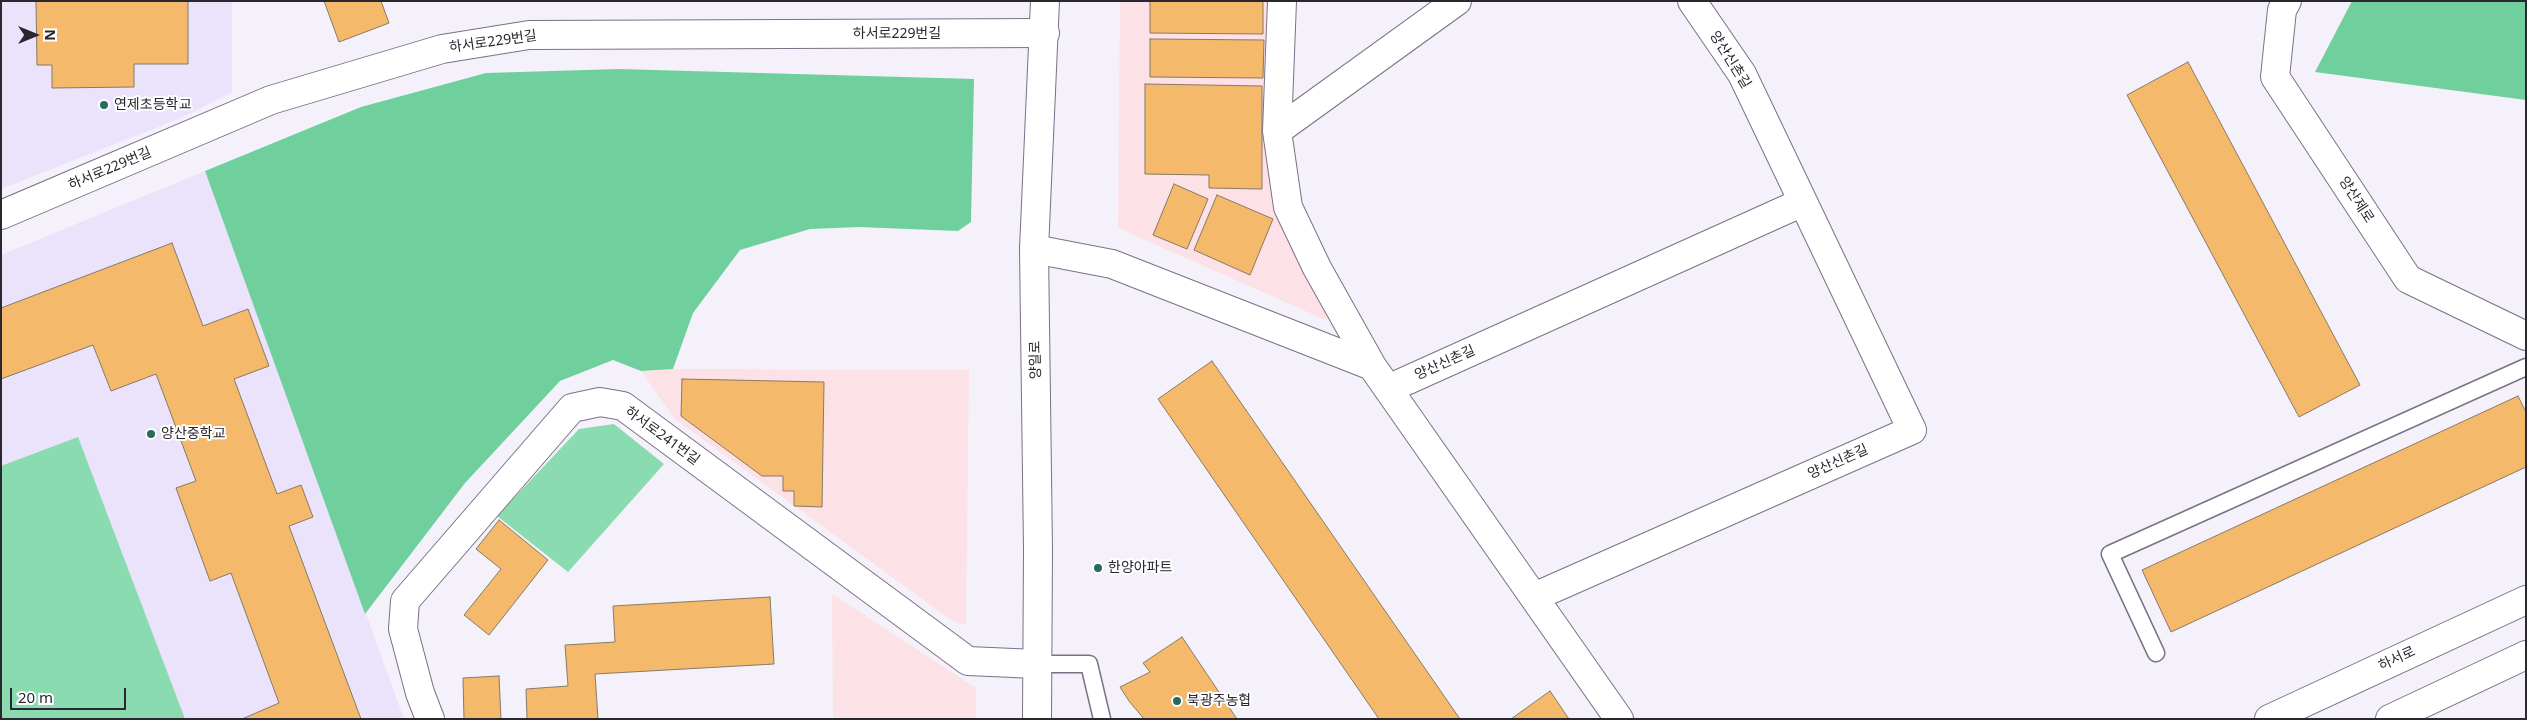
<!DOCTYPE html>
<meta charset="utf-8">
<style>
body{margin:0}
#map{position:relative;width:2527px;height:720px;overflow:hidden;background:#f4f1fb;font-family:"Noto Sans",sans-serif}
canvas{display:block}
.frame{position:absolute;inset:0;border:2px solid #2a2730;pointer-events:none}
.north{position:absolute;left:10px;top:10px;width:50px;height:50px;-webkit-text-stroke:4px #fff;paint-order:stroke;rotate:90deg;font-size:14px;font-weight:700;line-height:20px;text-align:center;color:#2a2730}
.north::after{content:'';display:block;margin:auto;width:18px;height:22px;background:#2a2730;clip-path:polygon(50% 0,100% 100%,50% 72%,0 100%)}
.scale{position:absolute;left:10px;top:688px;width:116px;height:22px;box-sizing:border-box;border:2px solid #2a2730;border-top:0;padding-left:6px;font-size:15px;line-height:18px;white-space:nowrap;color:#2a2730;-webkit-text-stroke:4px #fff;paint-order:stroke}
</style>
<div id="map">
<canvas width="2527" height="720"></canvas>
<div class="frame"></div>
<div class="north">N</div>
<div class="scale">20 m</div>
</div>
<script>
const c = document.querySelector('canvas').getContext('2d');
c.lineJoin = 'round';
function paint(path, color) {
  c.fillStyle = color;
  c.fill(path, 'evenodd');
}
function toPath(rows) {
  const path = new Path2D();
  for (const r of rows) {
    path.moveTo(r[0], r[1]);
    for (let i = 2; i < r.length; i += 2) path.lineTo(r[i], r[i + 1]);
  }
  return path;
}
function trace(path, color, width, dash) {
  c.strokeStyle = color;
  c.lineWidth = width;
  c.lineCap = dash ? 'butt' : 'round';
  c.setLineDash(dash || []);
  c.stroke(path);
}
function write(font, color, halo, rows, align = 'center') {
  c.font = font + ' "Noto Sans","Noto Sans KR",sans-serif';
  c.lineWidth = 4;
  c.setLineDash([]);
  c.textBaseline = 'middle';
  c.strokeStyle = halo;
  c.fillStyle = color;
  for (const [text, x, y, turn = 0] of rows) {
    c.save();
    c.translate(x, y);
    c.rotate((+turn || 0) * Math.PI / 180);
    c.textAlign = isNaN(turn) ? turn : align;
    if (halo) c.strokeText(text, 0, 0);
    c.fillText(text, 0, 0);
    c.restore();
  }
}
paint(toPath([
 [1120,1,1274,1,1270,191,1333,304,1326,320,1118,228],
 [673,369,969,370,966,625,951,620,675,419,641,371],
 [832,594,976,688,976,719,833,719]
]), '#fce1e6');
paint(toPath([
 [1,1,232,1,232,92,181,118,1,189],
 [205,171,404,719,1,719,1,255]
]), '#ebe2fb');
paint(toPath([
 [614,424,664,464,568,572,497,516,579,429],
 [78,437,185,719,1,719,1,466]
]), '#8adbaf');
paint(toPath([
 [2352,1,2526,1,2526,100,2315,72],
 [619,69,974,79,971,222,958,231,859,227,810,229,740,250,693,313,673,369,641,371,613,360,560,381,465,483,365,614,205,171,361,107,486,73]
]), '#6fd09d');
const building = toPath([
 [36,1,188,1,188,64,134,64,134,87,52,88,52,65,37,65,36,1],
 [324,1,381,1,389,23,339,42,324,1],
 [1150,1,1263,1,1263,34,1150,33,1150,1],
 [1150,39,1264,40,1263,78,1150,77,1150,39],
 [2188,62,2360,385,2299,417,2127,95,2188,62],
 [1145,84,1262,86,1262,189,1209,188,1209,175,1145,174,1145,84],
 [1174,184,1208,199,1187,249,1153,235,1174,184],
 [1217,195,1273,219,1250,275,1194,250,1217,195],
 [172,243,203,326,248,309,269,366,234,379,277,494,301,485,313,517,289,526,361,719,242,719,279,703,231,573,210,581,176,488,196,481,156,374,111,391,93,345,1,379,1,308,172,243],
 [1212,361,1460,719,1379,719,1158,399,1212,361],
 [682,379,824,382,822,507,794,506,794,491,783,491,783,476,762,476,681,416,682,379],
 [2518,396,2526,412,2526,467,2171,632,2142,570,2518,396],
 [499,520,548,560,489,635,464,615,501,569,476,549,499,520],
 [770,597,774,664,595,674,598,719,527,719,526,689,568,686,565,645,615,642,613,606,770,597],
 [1182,637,1237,719,1144,719,1129,701,1120,687,1150,672,1143,663,1182,637],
 [499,676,501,719,464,719,463,678,499,676],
 [1550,691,1569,719,1511,719,1550,691]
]);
paint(building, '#f4b96a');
trace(building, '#897965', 1);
const lane = toPath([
 [2156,653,2110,554,2526,367],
 [1036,664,1089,664,1102,719]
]);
const street = toPath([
 [1282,1,1277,131,1288,207,1317,268,1372,366,1619,719],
 [2287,1,2282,10,2275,77,2408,279,2526,336],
 [1277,131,1457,1],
 [1,215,271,100,442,49,529,35,1045,33],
 [1034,249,1112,264,1372,366],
 [1388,389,1803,202],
 [1534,597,1912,430,1742,74,1692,1],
 [430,719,420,693,403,629,405,601,572,408,600,402,623,406,968,661,1036,664]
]);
const secondary = toPath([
 [1037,719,1038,550,1034,249,1045,1],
 [2269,719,2526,600],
 [2390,719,2526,655]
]);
trace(lane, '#797187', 19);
trace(street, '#797187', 30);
trace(secondary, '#797187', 30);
trace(lane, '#fff', 16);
trace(street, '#fff', 28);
trace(secondary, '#fff', 28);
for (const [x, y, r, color] of [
 [104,105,5,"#296b5b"],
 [151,434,5,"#296b5b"],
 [1098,568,5,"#296b5b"],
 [1177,701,5,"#296b5b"]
]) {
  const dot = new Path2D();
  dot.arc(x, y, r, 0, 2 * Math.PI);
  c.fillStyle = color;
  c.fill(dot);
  trace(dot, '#fff', 2);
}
write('14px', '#2a2730', '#fff', [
 ["하서로229번길",897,34],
 ["하서로229번길",493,42,-8],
 ["양산신촌길",1730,60,58],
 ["하서로229번길",110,169,-23],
 ["양산제로",2356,200,57],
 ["양일로",1036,360,-91],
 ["양산신촌길",1445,363,-24],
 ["하서로241번길",662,436,36],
 ["양산신촌길",1838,462,-24],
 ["하서로",2397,659,-25]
]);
write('14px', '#2a2730', '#fff', [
 ["연제초등학교",114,105],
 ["양산중학교",161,434],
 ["한양아파트",1108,568],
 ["북광주농협",1187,701]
], 'left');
</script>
